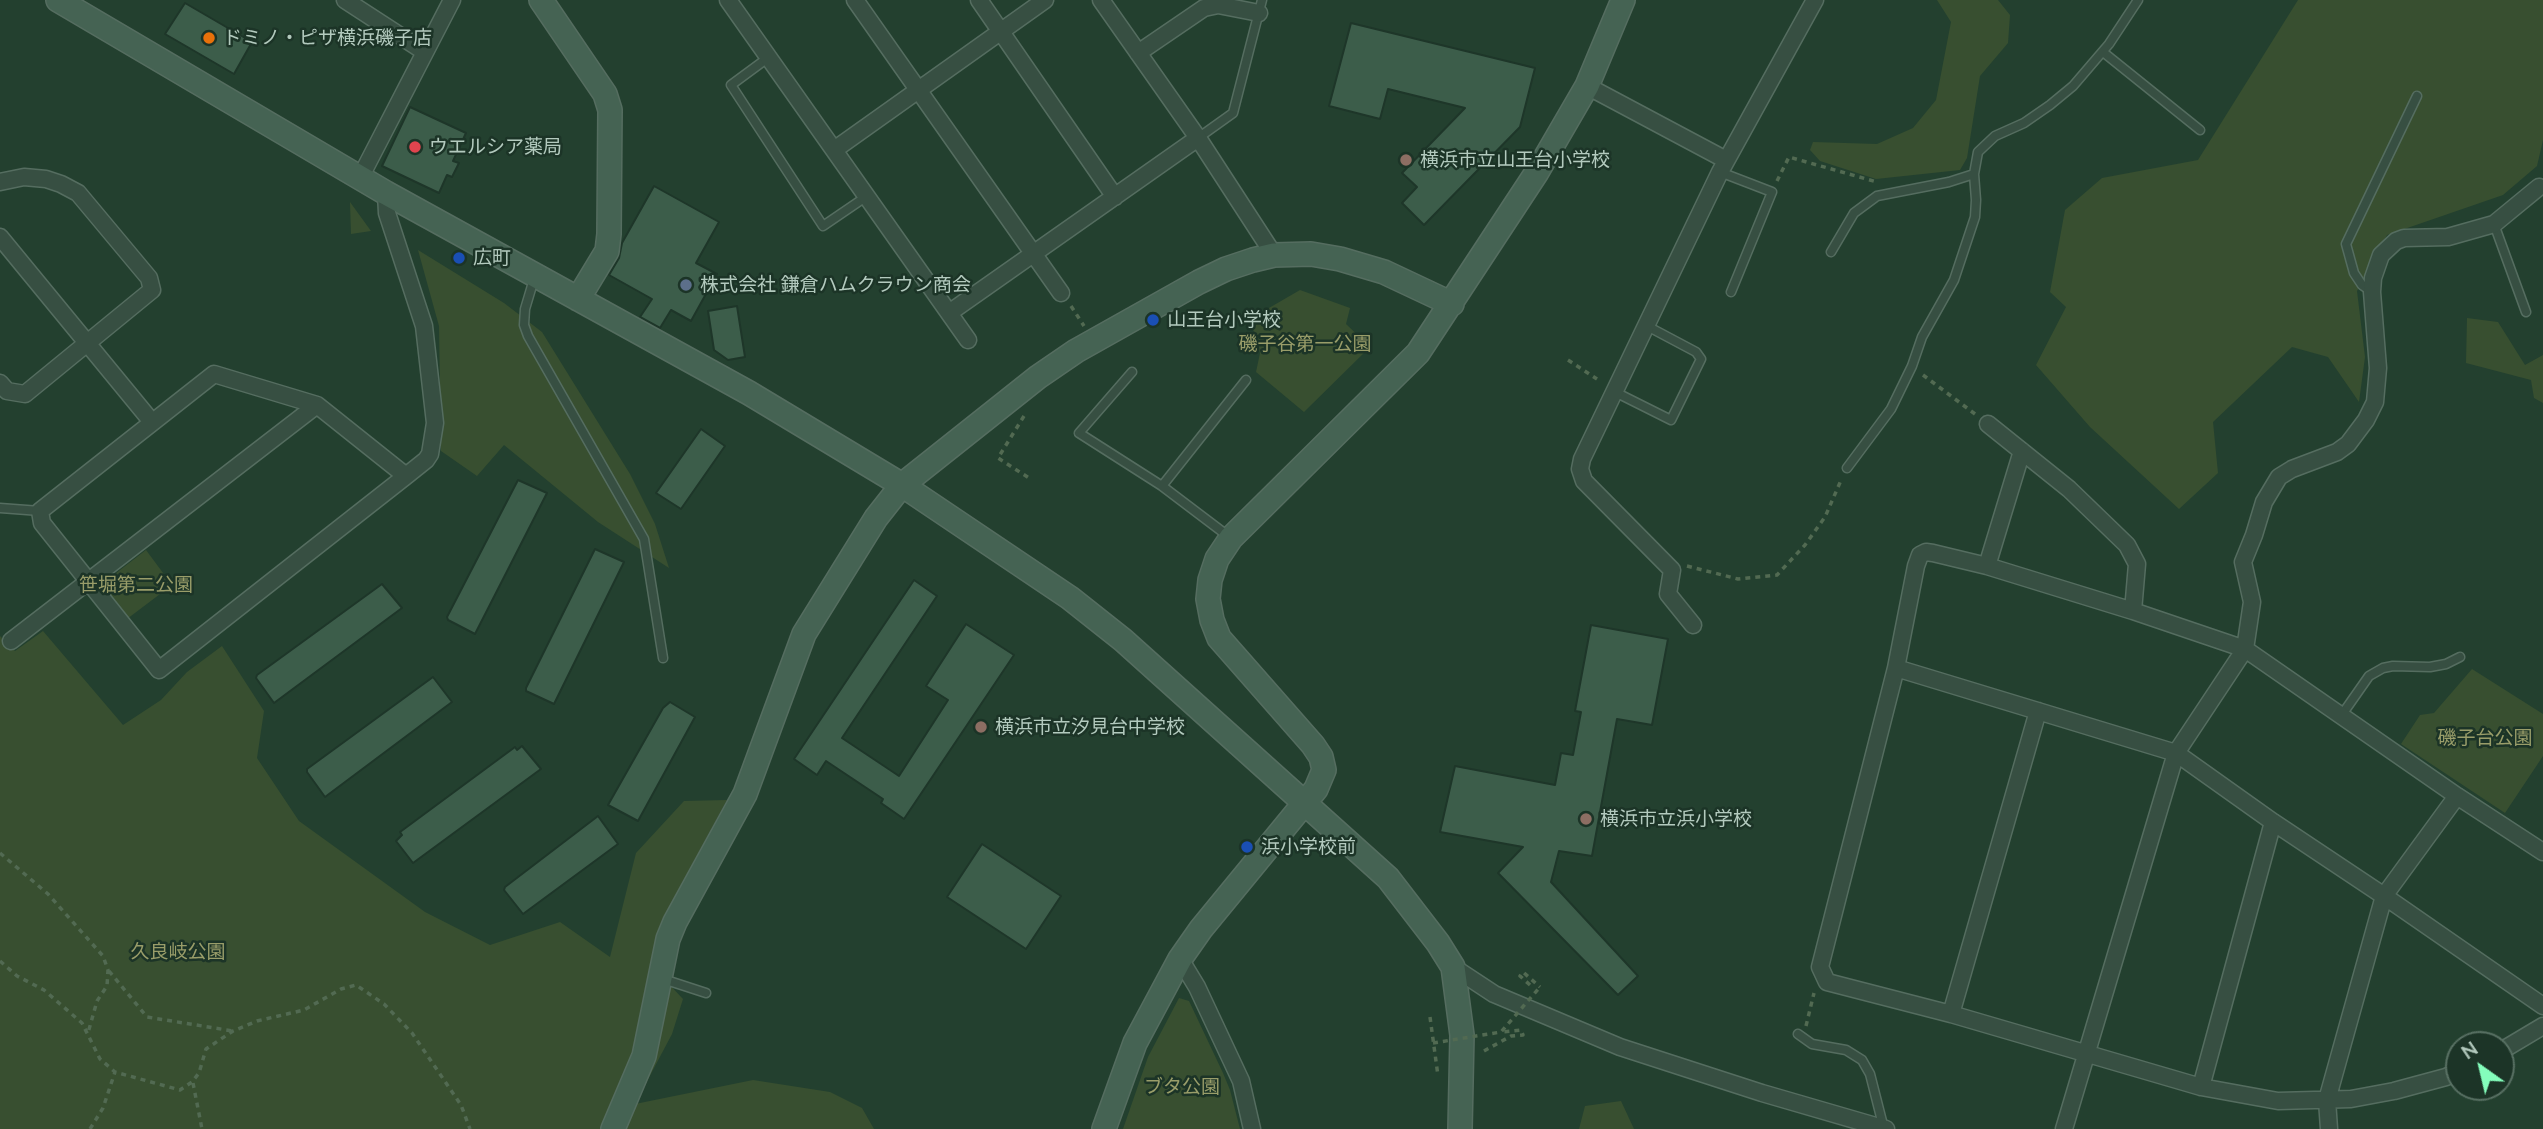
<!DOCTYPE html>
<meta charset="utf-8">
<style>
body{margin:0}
#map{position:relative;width:2543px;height:1129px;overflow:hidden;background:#23402f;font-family:Lato,sans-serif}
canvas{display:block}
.north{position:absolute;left:2445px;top:1031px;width:70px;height:70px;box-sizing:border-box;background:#1c3427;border:2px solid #587063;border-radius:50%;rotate:326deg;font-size:19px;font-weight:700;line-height:28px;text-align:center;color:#b3cabe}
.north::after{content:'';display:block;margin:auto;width:24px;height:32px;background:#84febc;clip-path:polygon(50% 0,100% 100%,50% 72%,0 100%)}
</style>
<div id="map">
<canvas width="2543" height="1129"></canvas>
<div class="north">N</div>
</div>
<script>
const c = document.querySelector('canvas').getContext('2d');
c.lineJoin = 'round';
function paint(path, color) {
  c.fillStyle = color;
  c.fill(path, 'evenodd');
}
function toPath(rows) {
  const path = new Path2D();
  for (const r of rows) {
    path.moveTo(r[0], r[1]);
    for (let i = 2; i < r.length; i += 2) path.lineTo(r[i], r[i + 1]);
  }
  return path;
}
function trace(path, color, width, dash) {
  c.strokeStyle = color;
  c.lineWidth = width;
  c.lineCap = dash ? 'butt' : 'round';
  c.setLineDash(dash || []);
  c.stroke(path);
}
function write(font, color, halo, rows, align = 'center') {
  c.font = font + ' Lato,"Noto Sans JP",sans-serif';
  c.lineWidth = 5;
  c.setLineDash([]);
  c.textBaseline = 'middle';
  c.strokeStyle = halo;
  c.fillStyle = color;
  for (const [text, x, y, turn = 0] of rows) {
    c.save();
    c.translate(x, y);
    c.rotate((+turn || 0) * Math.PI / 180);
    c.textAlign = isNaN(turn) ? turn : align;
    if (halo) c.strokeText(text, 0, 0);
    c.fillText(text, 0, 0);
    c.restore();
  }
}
paint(toPath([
 [1937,0,1998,0,2010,15,2008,43,1980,76,1967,158,1960,170,1876,179,1820,161,1810,150,1813,142,1877,144,1913,128,1936,100,1951,22],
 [2298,0,2543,0,2543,140,2537,166,2503,195,2387,235,2357,291,2365,357,2359,402,2328,357,2292,347,2213,422,2218,473,2179,509,2090,427,2036,365,2066,307,2050,292,2065,210,2102,178,2198,160],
 [350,202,371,231,351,234],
 [418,250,504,303,542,332,630,474,655,524,669,568,598,522,504,445,477,476,441,451,439,326],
 [1300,290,1350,308,1346,324,1370,347,1304,412,1256,372,1260,353,1250,319],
 [2467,318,2498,322,2525,365,2543,355,2543,403,2534,398,2531,380,2466,363],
 [146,550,172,585,123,622,98,587],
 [43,631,123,725,161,700,187,672,222,646,264,711,257,758,299,821,425,912,490,945,560,922,610,957,636,853,684,801,727,800,665,915,652,966,683,999,672,1034,635,1104,753,1080,830,1092,862,1108,874,1129,0,1129,0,636,15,651],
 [2472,669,2543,714,2543,756,2505,813,2401,744,2420,715,2434,713],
 [1179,998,1189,1001,1223,1073,1230,1090,1240,1129,1123,1129,1148,1057],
 [1621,1101,1634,1129,1579,1129,1585,1106]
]), '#384f30');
const building = toPath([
 [185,3,252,42,234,74,165,34,185,3],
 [1351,23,1535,68,1520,127,1424,225,1402,203,1417,187,1402,173,1465,108,1388,89,1380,119,1329,106,1351,23],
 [410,107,466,133,453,161,459,163,452,177,447,175,439,193,382,166,410,107],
 [654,186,719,222,696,263,717,274,691,321,671,310,660,328,640,317,652,299,609,275,619,258,622,243,654,186],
 [737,306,745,357,728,360,714,350,708,311,737,306],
 [701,429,725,446,681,509,656,493,701,429],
 [518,480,547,493,475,634,448,620,447,617,518,480],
 [595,549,624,562,554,704,526,691,526,688,595,549],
 [914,580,937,596,842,738,899,776,948,700,926,686,966,624,1014,655,904,819,881,803,883,799,826,761,817,775,794,759,914,580],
 [382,584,402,608,274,703,256,678,257,675,382,584],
 [1591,625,1668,639,1652,725,1617,719,1592,856,1559,851,1551,882,1638,976,1618,995,1498,873,1523,847,1440,832,1455,766,1555,785,1561,753,1573,755,1581,712,1575,711,1591,625],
 [433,677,452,702,325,797,307,772,307,769,433,677],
 [670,702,695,717,638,821,608,805,663,708,670,702],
 [522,746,541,769,413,863,396,841,402,835,400,832,515,747,517,750,522,746],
 [598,816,618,844,523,914,504,890,505,887,598,816],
 [982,844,1061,896,1026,949,947,897,982,844]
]);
paint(building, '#3c5d4a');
trace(building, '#1e3629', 2);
const lane = toPath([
 [2103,52,2200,130],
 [769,57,731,85,823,226,867,196],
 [1198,138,1233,113,1262,0],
 [1720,172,1772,192,1731,292],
 [2494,224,2526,312],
 [1831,252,1854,213,1877,196,1949,182,1974,174],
 [534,279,525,309,524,325,528,336,644,539,663,658],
 [2372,292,2362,285,2354,273,2346,244,2417,96],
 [1132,372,1079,433,1162,486,1228,536],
 [1615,392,1671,420,1701,359,1696,352,1647,326],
 [1847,468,1891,409,1912,366,1922,337,1954,280,1975,217,1976,200,1974,174,1978,152,1995,136,2024,123,2050,105,2073,86,2109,44,2138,0],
 [1162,486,1246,380],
 [0,508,40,511],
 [2341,716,2369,676,2383,668,2393,666,2430,667,2446,664,2460,657],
 [663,979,706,993],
 [1798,1034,1812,1044,1846,1050,1862,1060,1870,1074,1884,1129]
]);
const street = toPath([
 [345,0,425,52],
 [728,0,968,340],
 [855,0,1061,293],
 [979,0,1115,197],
 [1101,0,1198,138,1274,255],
 [1138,53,1204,8,1218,5,1259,13],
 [1587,86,1726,160],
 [834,150,1045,0],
 [360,178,452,0],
 [0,182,24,177,46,179,61,184,78,193,149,278,152,290,25,394,7,391,0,383],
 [386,193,387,213,424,326,435,423,430,454,426,460,406,476,159,670,42,523,40,511,214,374,317,405,406,476],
 [0,237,152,422],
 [949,313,1198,138],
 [1988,424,2069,489,2127,545,2137,564,2133,611],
 [1987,566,2022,451],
 [1693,625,1668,594,1672,570,1584,481,1580,469,1582,459,1720,172,1815,0],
 [11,641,317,405],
 [1896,668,2176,753,2273,822,2384,896,2543,1006],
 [1180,959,1197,987,1241,1081,1252,1129],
 [1453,967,1494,994,1620,1047,1762,1093,1886,1129],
 [1951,1014,2038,711],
 [2501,1051,2543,1026],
 [2459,1071,2446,1077,2394,1091,2351,1099,2278,1101,2201,1087,1951,1014,1827,982,1820,967,1896,668,1916,566,1920,555,1926,552,1933,553,1987,566,2133,611,2245,649,2457,796,2543,852],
 [2201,1087,2273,822],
 [2064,1129,2176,753,2245,649,2252,602,2243,562,2254,535,2264,502,2279,477,2292,469,2337,452,2348,444,2366,420,2375,402,2378,368,2372,292,2373,278,2381,255,2396,241,2404,238,2448,237,2494,224,2539,187],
 [2329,1129,2327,1100,2384,896,2457,796]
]);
const secondary = toPath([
 [58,0,386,193,749,393,902,485,1070,598,1123,640,1388,878,1438,943,1453,967,1462,1035,1460,1129],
 [541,0,605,94,610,110,609,234,607,251,578,299],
 [613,1129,644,1056,668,939,675,922,745,794,804,634,876,518,902,485,1038,377,1076,351,1199,282,1226,269,1253,260,1274,255,1311,254,1340,259,1384,272,1452,304],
 [1104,1129,1135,1043,1180,959,1201,929,1316,789,1324,770,1321,757,1313,745,1219,638,1212,620,1208,599,1210,580,1217,559,1231,538,1418,353,1537,172,1587,86,1623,0]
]);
trace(lane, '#556d60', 11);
trace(street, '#556d60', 19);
trace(secondary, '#556d60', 26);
trace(toPath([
 [1777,181,1789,157,1877,182],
 [1071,306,1084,326],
 [1568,360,1597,379],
 [1923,375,1975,414],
 [1024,416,998,458,1029,478],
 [1687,566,1738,579,1777,575,1805,545,1825,517,1842,478],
 [0,853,48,894,103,956,108,970,107,986,97,1001,88,1033],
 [0,961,17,976,44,990,82,1023,100,1059,115,1072,180,1090,192,1082,199,1073,206,1049,233,1031,257,1021,304,1010,341,989,356,985,384,1004,412,1033,461,1105,470,1129],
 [109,971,147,1017,233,1031],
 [1530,985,1520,976,1523,972,1540,987],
 [1430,1017,1438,1076],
 [1806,1026,1814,993],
 [1484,1051,1511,1036,1523,1035,1521,1030,1501,1032],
 [193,1083,202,1129],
 [90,1129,103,1108,115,1072]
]), '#526a52', 3.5, [5, 5]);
trace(lane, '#374f42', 8);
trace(street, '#374f42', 16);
trace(secondary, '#456353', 23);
trace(toPath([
 [1433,1043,1501,1032,1540,987]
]), '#526a52', 3.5, [5, 5]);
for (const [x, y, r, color] of [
 [209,38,7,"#e8710a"],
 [415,147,7,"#e0444e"],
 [1406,160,7,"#8d6e63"],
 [459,258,7,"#1a4fb4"],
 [686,285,7,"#5c6f8a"],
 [1153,320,7,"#1a4fb4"],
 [981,727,7,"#8d6e63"],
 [1586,819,7,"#8d6e63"],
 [1247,847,7,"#1a4fb4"]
]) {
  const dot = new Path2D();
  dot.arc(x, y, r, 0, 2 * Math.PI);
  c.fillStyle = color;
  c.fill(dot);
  trace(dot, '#1c3427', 2.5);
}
write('19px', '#b3cabe', '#1c3427', [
 ["ドミノ・ピザ横浜磯子店",223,38],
 ["ウエルシア薬局",429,147],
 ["横浜市立山王台小学校",1420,160],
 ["広町",473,258],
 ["株式会社 鎌倉ハムクラウン商会",700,285],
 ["山王台小学校",1167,320],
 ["横浜市立汐見台中学校",995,727],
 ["横浜市立浜小学校",1600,819],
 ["浜小学校前",1261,847]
], 'left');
write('19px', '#999d69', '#1c3427', [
 ["磯子谷第一公園",1305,344],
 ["笹堀第二公園",136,585],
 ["磯子台公園",2485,738],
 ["久良岐公園",178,952],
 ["ブタ公園",1182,1087]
]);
</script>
